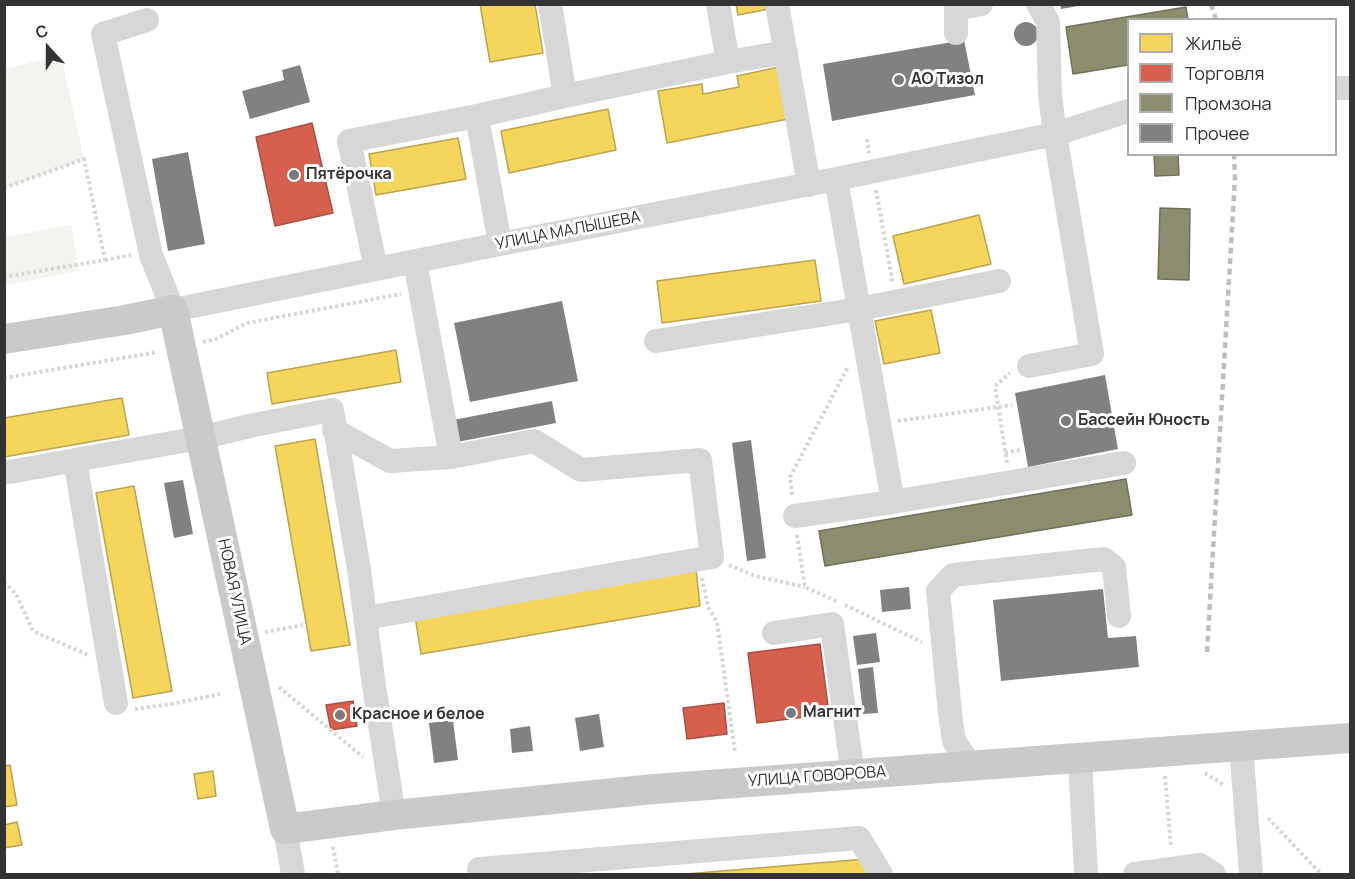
<!DOCTYPE html>
<meta charset="utf-8">
<style>
body{margin:0}
#map{position:relative;width:1355px;height:879px;overflow:hidden;background:#fff;font-family:Manrope,sans-serif}
canvas{display:block}
.frame{position:absolute;inset:0;border:6px solid #333;pointer-events:none}
.legend{position:absolute;left:1127px;top:18px;width:210px;height:138px;box-sizing:border-box;background:#fff;border:2px solid #adadad;margin:0;padding:8px 10px;list-style:none;font-size:18px;color:#333}
.legend li{display:flex;align-items:center;gap:12px;height:30px}
.legend b{width:30px;border:2px solid #adadad}
.north{position:absolute;left:18px;top:18px;width:60px;height:60px;-webkit-text-stroke:4px #fff;paint-order:stroke;rotate:339deg;font-size:16px;font-weight:700;line-height:24px;text-align:center;color:#333}
.north::after{content:'';display:block;margin:auto;width:21px;height:27px;background:#333;clip-path:polygon(50% 0,100% 100%,50% 72%,0 100%)}
</style>
<div id="map">
<canvas width="1355" height="879"></canvas>
<div class="frame"></div>
<ul class="legend">
<li><b style="height:16px;background:#f6d55c"></b>Жильё</li>
<li><b style="height:16px;background:#d6604d"></b>Торговля</li>
<li><b style="height:16px;background:#8c8c6e"></b>Промзона</li>
<li><b style="height:16px;background:#818181"></b>Прочее</li>
</ul>
<div class="north">С</div>
</div>
<script>
const c = document.querySelector('canvas').getContext('2d');
c.lineJoin = 'round';
function paint(path, color) {
  c.fillStyle = color;
  c.fill(path, 'evenodd');
}
function toPath(rows) {
  const path = new Path2D();
  for (const r of rows) {
    if (r.length === 3) {
      path.moveTo(r[0] + r[2], r[1]);
      path.arc(r[0], r[1], r[2], 0, 2 * Math.PI);
      continue;
    }
    path.moveTo(r[0], r[1]);
    for (let i = 2; i < r.length; i += 2) path.lineTo(r[i], r[i + 1]);
  }
  return path;
}
function trace(path, color, width, dash) {
  c.strokeStyle = color;
  c.lineWidth = width;
  c.lineCap = dash ? 'butt' : 'round';
  c.setLineDash(dash || []);
  c.stroke(path);
}
function write(font, color, halo, rows, align = 'center') {
  c.font = font + ' Manrope,sans-serif';
  c.lineWidth = 6;
  c.setLineDash([]);
  c.textBaseline = 'middle';
  c.strokeStyle = halo;
  c.fillStyle = color;
  for (const [text, x, y, turn = 0] of rows) {
    c.save();
    c.translate(x, y);
    c.rotate((+turn || 0) * Math.PI / 180);
    c.textAlign = isNaN(turn) ? turn : align;
    if (halo) c.strokeText(text, 0, 0);
    c.fillText(text, 0, 0);
    c.restore();
  }
}
paint(toPath([
 [61,55,84,159,5,188,5,69],
 [71,225,79,271,5,285,5,237]
]), '#f1f5ed');
const homes = toPath([
 [480,4,535,4,543,53,490,62,480,4],
 [736,4,768,4,769,9,738,15,736,4],
 [779,67,788,119,667,143,658,91,702,84,703,94,739,87,737,76,779,67],
 [608,109,616,150,509,173,501,131,608,109],
 [458,138,466,179,376,195,369,154,458,138],
 [979,215,991,264,904,284,893,236,979,215],
 [815,260,821,301,662,323,657,281,815,260],
 [931,310,940,353,884,364,875,321,931,310],
 [396,350,401,382,272,404,267,373,396,350],
 [122,398,129,435,4,457,4,418,122,398],
 [315,439,350,645,311,651,275,446,315,439],
 [134,486,172,691,133,698,96,493,134,486],
 [696,569,700,606,421,654,415,616,696,569],
 [10,765,17,805,4,807,4,766,10,765],
 [213,771,216,796,198,799,194,774,213,771],
 [17,822,22,845,4,848,4,825,17,822],
 [866,859,867,874,686,874,866,859]
]);
paint(homes, '#f6d55c');
trace(homes, '#bca450', 1.5);
const shops = toPath([
 [312,123,333,213,275,226,256,137,312,123],
 [820,644,829,714,757,723,748,653,820,644],
 [353,701,357,726,331,730,326,705,353,701],
 [724,703,727,734,687,739,683,708,724,703]
]);
paint(shops, '#d6604d');
trace(shops, '#a55245', 1.5);
const industry = toPath([
 [1186,7,1188,20,1128,20,1128,65,1073,74,1066,27,1186,7],
 [1154,154,1178,154,1179,175,1155,176,1154,154],
 [1160,208,1190,209,1189,280,1158,279,1160,208],
 [1126,479,1132,515,825,566,819,531,1126,479]
]);
paint(industry, '#8c8c6e');
trace(industry, '#71715c', 1.5);
paint(toPath([
 [1060,4,1078,4,1078,6,1061,9],
 [1026,34,12],
 [964,40,975,95,832,121,823,64],
 [300,65,310,102,250,119,242,91,284,80,282,70],
 [188,152,205,244,168,251,152,159],
 [562,301,578,381,470,402,454,323],
 [1105,375,1118,449,1028,467,1015,393],
 [552,401,556,423,457,442,453,420],
 [751,440,766,558,747,561,732,443],
 [183,480,193,534,174,538,164,483],
 [909,587,911,609,882,612,880,590],
 [1103,589,1108,638,1136,636,1139,667,1001,681,993,600],
 [876,633,880,662,857,665,853,636],
 [873,667,878,713,863,714,858,669],
 [599,714,604,747,580,751,575,718],
 [453,720,458,760,434,763,429,723],
 [530,726,533,751,512,753,510,729]
]), '#818181');
trace(toPath([
 [867,139,869,153],
 [4,188,84,159,105,260,4,277],
 [876,190,892,279,890,283],
 [105,260,131,255],
 [203,342,216,339,247,323,401,294],
 [4,378,158,352],
 [898,421,1012,405],
 [1005,453,1020,450],
 [1007,463,995,386,1010,373],
 [792,495,790,477,848,367],
 [797,535,805,587,838,602],
 [729,565,755,576,805,587],
 [702,578,708,607,717,622,735,752],
 [4,582,16,594,33,631,88,655],
 [845,605,922,642],
 [265,632,303,625],
 [279,687,363,757],
 [135,709,171,704,220,694],
 [1205,773,1224,785],
 [1165,776,1171,848],
 [1268,818,1321,874],
 [333,847,338,874]
]), '#d6d6d6', 4, [3, 3]);
trace(toPath([
 [550,4,565,96],
 [718,4,728,62],
 [777,4,809,185],
 [147,20,103,34,151,255,173,310,500,244,836,179,1055,134,1128,111],
 [956,33,956,9,981,4],
 [1336,88,1350,88],
 [500,244,477,116,565,96,728,62,786,52],
 [376,269,349,141,477,116],
 [656,341,859,309,999,281],
 [1029,366,1092,354,1055,134,1050,95,1048,22,1038,4],
 [334,430,390,461,451,457,415,262],
 [4,473,71,461],
 [893,502,1124,463],
 [795,516,893,502,836,179],
 [366,618,712,557,700,460,581,470,534,441,451,457],
 [774,633,832,624,853,775],
 [116,703,75,460,200,438,254,425,332,410,359,569,373,679,394,815],
 [1241,746,1251,874],
 [1080,759,1086,874],
 [971,766,954,741,951,722,938,591,953,575,1104,559,1114,567,1119,616],
 [285,829,293,874],
 [479,869,859,838,881,874],
 [1135,874,1200,865,1214,874]
]), '#d7d7d7', 24);
trace(toPath([
 [4,339,125,320,173,310,285,829,394,815,654,789,1350,738]
]), '#cacaca', 30);
trace(toPath([
 [1211,4,1216,20],
 [1207,652,1235,178,1234,154]
]), '#bebebe', 4.5, [6, 4.5]);
for (const [x, y, r, color] of [
 [899,80,6,"#7a7a7a"],
 [294,175,6,"#7a7a7a"],
 [1066,421,6,"#7a7a7a"],
 [791,713,6,"#7a7a7a"],
 [340,715,6,"#7a7a7a"]
]) {
  const dot = new Path2D();
  dot.arc(x, y, r, 0, 2 * Math.PI);
  c.fillStyle = color;
  c.fill(dot);
  trace(dot, '#fff', 2);
}
write('bold 16px', '#333', '#fff', [
 ["АО Тизол",911,80],
 ["Пятёрочка",306,175],
 ["Бассейн Юность",1078,421],
 ["Магнит",803,713],
 ["Красное и белое",352,715]
], 'left');
write('16px', '#333', '#fff', [
 ["УЛИЦА МАЛЫШЕВА",568,231,-11],
 ["НОВАЯ УЛИЦА",234,592,78],
 ["УЛИЦА ГОВОРОВА",817,777,-4]
]);
</script>
